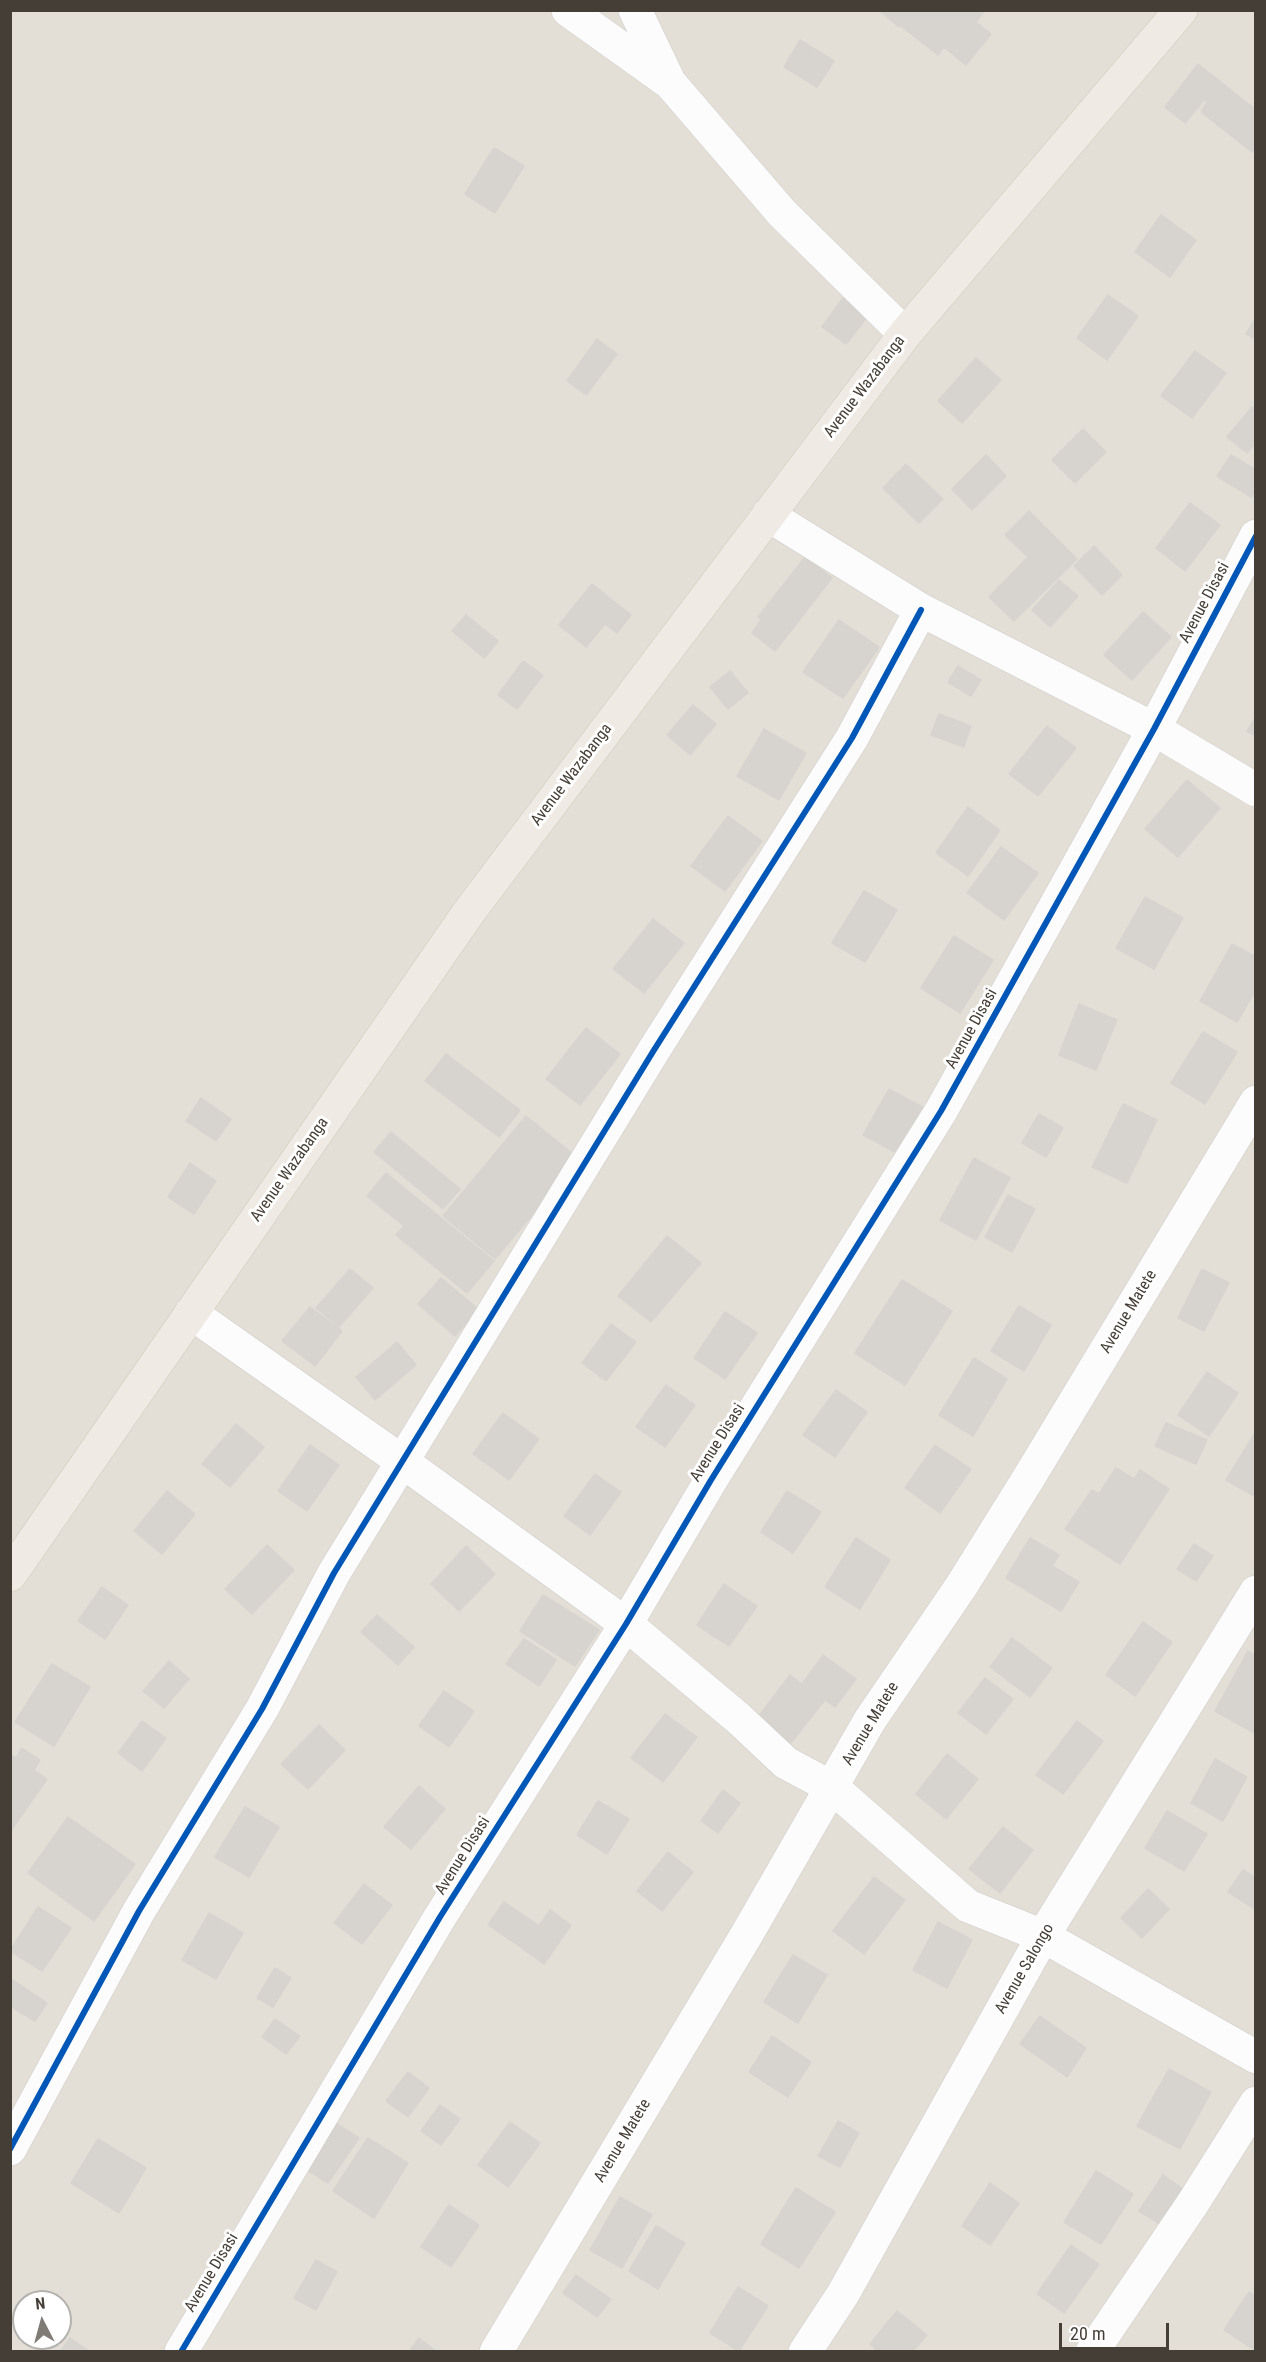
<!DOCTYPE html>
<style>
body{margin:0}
#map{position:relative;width:1266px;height:2362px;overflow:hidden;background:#efede9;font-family:"Roboto Condensed",sans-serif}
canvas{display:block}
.frame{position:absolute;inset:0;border:12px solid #443e36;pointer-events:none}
.north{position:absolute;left:12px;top:2290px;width:60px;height:60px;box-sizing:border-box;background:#fff;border:2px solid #b4b2af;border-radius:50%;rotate:354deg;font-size:16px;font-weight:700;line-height:24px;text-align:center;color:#443e36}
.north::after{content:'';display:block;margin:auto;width:21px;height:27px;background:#807b75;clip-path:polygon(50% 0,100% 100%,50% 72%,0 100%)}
.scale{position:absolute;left:1059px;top:2323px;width:110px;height:27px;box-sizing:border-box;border:3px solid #443e36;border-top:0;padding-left:8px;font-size:18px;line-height:21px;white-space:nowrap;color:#443e36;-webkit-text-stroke:4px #fff;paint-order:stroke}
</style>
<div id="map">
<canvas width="1266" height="2362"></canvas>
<div class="frame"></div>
<div class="north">N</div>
<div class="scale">20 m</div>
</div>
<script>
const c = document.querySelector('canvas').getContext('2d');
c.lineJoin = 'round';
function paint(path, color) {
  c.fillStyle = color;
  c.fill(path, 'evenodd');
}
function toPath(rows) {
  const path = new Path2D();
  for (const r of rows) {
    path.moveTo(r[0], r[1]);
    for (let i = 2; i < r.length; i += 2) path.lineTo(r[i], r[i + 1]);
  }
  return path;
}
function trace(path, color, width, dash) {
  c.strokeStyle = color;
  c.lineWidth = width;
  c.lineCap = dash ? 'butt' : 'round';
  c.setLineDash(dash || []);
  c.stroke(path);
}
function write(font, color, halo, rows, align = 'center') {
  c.font = font + ' "Roboto Condensed",sans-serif';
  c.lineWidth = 6;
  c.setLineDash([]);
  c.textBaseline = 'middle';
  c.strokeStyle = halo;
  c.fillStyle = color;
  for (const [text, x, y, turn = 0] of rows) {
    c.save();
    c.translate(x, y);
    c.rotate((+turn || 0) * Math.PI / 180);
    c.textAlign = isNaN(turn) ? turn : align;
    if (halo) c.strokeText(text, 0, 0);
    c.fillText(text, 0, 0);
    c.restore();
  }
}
paint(toPath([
 [11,11,1255,11,1255,2351,11,2352],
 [24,2302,60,2302,60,2338,24,2338]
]), '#e3dfd7');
const building = toPath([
 [879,10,913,10,899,27,879,10],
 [914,10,985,10,976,22,991,34,966,65,944,47,938,55,901,26,914,10],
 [800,40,834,61,817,87,784,67,800,40],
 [1198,64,1256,110,1256,148,1252,152,1201,112,1207,102,1204,100,1185,123,1165,107,1198,64],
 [494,148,524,166,495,213,465,194,494,148],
 [1161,215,1196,240,1170,277,1135,252,1161,215],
 [1108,295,1138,316,1107,360,1077,338,1108,295],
 [843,298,868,316,846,344,822,327,843,298],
 [1256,318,1256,339,1246,334,1256,318],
 [597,339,617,354,586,395,567,381,597,339],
 [1195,351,1226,373,1192,418,1161,396,1195,351],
 [976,358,1001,380,962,423,938,401,976,358],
 [1252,407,1256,410,1256,442,1247,453,1227,437,1252,407],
 [1083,429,1106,452,1075,483,1052,460,1083,429],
 [986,455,1006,476,972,510,952,489,986,455],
 [1231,455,1256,470,1256,490,1251,497,1217,476,1231,455],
 [906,464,943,499,919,523,883,488,906,464],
 [1190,503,1220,525,1185,571,1156,548,1190,503],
 [1029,511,1077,559,1014,621,989,597,1028,557,1005,535,1029,511],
 [1094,546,1122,575,1102,595,1074,566,1094,546],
 [805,557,832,578,775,651,752,633,761,620,758,617,805,557],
 [1059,580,1078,596,1050,627,1032,610,1059,580],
 [592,584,631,615,617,633,605,624,586,647,559,625,592,584],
 [1143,612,1171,637,1132,680,1104,655,1143,612],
 [466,615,498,641,484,658,452,631,466,615],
 [839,620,879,647,843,698,803,672,839,620],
 [523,661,543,675,517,709,498,695,523,661],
 [958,666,981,680,971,696,948,682,958,666],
 [730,671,748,693,728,709,710,687,730,671],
 [693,705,716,724,690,755,667,735,693,705],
 [939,714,971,726,964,747,931,735,939,714],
 [1256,716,1256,736,1247,731,1256,716],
 [1047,726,1076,748,1038,796,1009,774,1047,726],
 [764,729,806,753,779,800,737,776,764,729],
 [1187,780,1220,808,1178,857,1145,829,1187,780],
 [968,807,1000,830,968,876,936,853,968,807],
 [728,816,762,841,725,891,691,866,728,816],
 [1001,847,1038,873,1004,920,967,893,1001,847],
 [864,891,897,910,865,962,832,943,864,891],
 [1145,897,1183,918,1154,969,1116,948,1145,897],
 [653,919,684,943,644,993,613,969,653,919],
 [954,936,993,960,960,1013,921,988,954,936],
 [1232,944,1256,957,1256,990,1237,1022,1200,1001,1232,944],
 [1079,1004,1117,1020,1096,1070,1059,1055,1079,1004],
 [586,1028,620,1054,580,1105,546,1079,586,1028],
 [1203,1032,1237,1052,1205,1104,1171,1083,1203,1032],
 [446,1054,520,1110,499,1137,425,1081,446,1054],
 [889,1089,924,1108,899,1154,863,1135,889,1089],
 [201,1098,231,1119,216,1141,186,1121,201,1098],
 [1123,1104,1157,1120,1127,1183,1092,1167,1123,1104],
 [1039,1114,1063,1128,1046,1157,1022,1143,1039,1114],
 [526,1116,579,1159,495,1259,443,1216,526,1116],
 [391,1132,460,1189,443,1209,374,1152,391,1132],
 [974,1158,1010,1178,976,1240,940,1220,974,1158],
 [190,1163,216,1181,194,1214,168,1197,190,1163],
 [386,1173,494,1261,467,1293,396,1235,404,1226,367,1196,386,1173],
 [1008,1195,1035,1209,1012,1252,985,1237,1008,1195],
 [667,1236,701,1263,651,1322,618,1296,667,1236],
 [350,1269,373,1288,339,1327,316,1308,350,1269],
 [1202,1269,1229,1283,1204,1331,1178,1318,1202,1269],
 [441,1278,478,1309,455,1336,418,1304,441,1278],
 [902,1280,952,1311,905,1385,855,1353,902,1280],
 [1019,1306,1051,1325,1024,1371,991,1351,1019,1306],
 [310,1307,342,1331,315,1366,282,1341,310,1307],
 [725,1312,757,1333,725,1379,694,1358,725,1312],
 [611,1324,636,1342,606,1381,582,1363,611,1324],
 [397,1342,416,1365,375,1400,356,1377,397,1342],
 [974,1358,1007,1379,973,1436,939,1415,974,1358],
 [1207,1372,1238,1393,1209,1436,1178,1415,1207,1372],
 [666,1385,695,1405,665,1447,636,1427,666,1385],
 [836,1390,867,1412,835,1457,803,1435,836,1390],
 [503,1413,539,1439,509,1480,473,1454,503,1413],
 [1166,1423,1207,1440,1196,1464,1155,1446,1166,1423],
 [236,1424,264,1447,230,1487,202,1464,236,1424],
 [1255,1433,1256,1433,1256,1497,1226,1480,1255,1433],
 [310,1445,339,1465,307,1511,278,1491,310,1445],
 [935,1445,971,1469,940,1513,905,1488,935,1445],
 [1116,1468,1134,1479,1140,1470,1169,1489,1120,1564,1065,1529,1092,1490,1099,1494,1116,1468],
 [595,1474,621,1492,590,1535,564,1516,595,1474],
 [167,1491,195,1514,162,1554,134,1531,167,1491],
 [787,1491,821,1512,793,1553,761,1532,787,1491],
 [856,1538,890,1560,860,1609,825,1587,856,1538],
 [1030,1538,1059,1555,1052,1566,1079,1582,1061,1611,1006,1578,1030,1538],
 [1194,1544,1213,1556,1196,1581,1177,1569,1194,1544],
 [267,1545,294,1570,252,1614,225,1589,267,1545],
 [466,1546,495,1574,459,1611,431,1584,466,1546],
 [724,1584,757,1606,729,1646,697,1625,724,1584],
 [102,1587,128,1605,105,1639,78,1621,102,1587],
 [543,1595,599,1630,575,1666,520,1631,543,1595],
 [377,1615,414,1647,398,1665,361,1632,377,1615],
 [1143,1622,1172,1642,1135,1696,1106,1675,1143,1622],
 [1012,1638,1052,1668,1030,1697,990,1667,1012,1638],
 [524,1639,556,1660,539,1686,506,1664,524,1639],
 [1248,1651,1256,1655,1256,1734,1215,1711,1248,1651],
 [823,1655,856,1679,835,1707,802,1684,823,1655],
 [169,1661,189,1679,164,1708,143,1691,169,1661],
 [52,1664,90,1687,54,1746,15,1722,52,1664],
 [790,1675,824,1701,791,1743,758,1717,790,1675],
 [985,1678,1013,1699,986,1734,958,1713,985,1678],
 [444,1691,474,1711,449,1747,419,1726,444,1691],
 [665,1714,697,1737,663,1782,631,1758,665,1714],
 [142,1721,166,1738,142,1771,118,1753,142,1721],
 [1077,1721,1103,1741,1063,1794,1036,1775,1077,1721],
 [319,1725,345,1750,308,1789,281,1764,319,1725],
 [22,1748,40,1760,34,1770,47,1779,10,1832,10,1755,16,1758,22,1748],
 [947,1754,978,1779,946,1819,916,1794,947,1754],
 [1215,1759,1247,1777,1223,1821,1191,1803,1215,1759],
 [419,1786,445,1809,411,1849,384,1827,419,1786],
 [723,1790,740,1803,718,1833,701,1821,723,1790],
 [598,1801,629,1819,607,1854,577,1835,598,1801],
 [245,1807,279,1827,249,1877,215,1857,245,1807],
 [1167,1811,1207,1834,1184,1871,1145,1848,1167,1811],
 [68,1817,135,1864,94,1921,28,1873,68,1817],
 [1003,1827,1033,1850,1000,1893,969,1869,1003,1827],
 [668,1852,693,1872,662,1911,637,1891,668,1852],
 [1243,1870,1256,1878,1256,1910,1228,1892,1243,1870],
 [874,1877,905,1900,864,1954,833,1931,874,1877],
 [364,1884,392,1905,362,1944,334,1923,364,1884],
 [1148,1889,1169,1909,1142,1938,1121,1918,1148,1889],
 [504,1902,538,1925,522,1948,488,1925,504,1902],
 [38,1907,71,1928,42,1971,10,1951,38,1907],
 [550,1910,571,1925,544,1964,523,1949,550,1910],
 [209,1913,243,1933,216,1979,182,1960,209,1913],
 [938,1922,972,1940,947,1988,913,1970,938,1922],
 [793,1955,827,1975,798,2023,764,2002,793,1955],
 [275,1968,291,1978,273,2007,257,1998,275,1968],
 [10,1978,47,2003,35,2021,10,2006,10,1978],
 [1040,2016,1086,2048,1067,2077,1020,2044,1040,2016],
 [275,2019,300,2036,286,2054,262,2037,275,2019],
 [772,2036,811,2062,788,2097,749,2072,772,2036],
 [1169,2069,1211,2092,1180,2149,1137,2126,1169,2069],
 [408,2072,429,2088,408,2117,386,2101,408,2072],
 [440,2105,460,2119,441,2145,421,2131,440,2105],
 [838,2121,859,2133,840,2167,818,2156,838,2121],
 [334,2122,359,2138,328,2183,304,2168,334,2122],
 [510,2122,540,2143,508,2187,478,2165,510,2122],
 [368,2138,408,2163,374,2218,333,2191,368,2138],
 [98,2139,146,2168,119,2213,71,2183,98,2139],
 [1096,2171,1133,2194,1101,2244,1064,2222,1096,2171],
 [1163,2175,1183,2189,1160,2224,1139,2211,1163,2175],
 [990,2183,1019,2203,990,2245,962,2226,990,2183],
 [796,2188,835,2212,799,2268,761,2244,796,2188],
 [620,2197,652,2215,622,2268,590,2250,620,2197],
 [449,2205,479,2225,451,2267,421,2247,449,2205],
 [656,2226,685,2243,658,2289,629,2271,656,2226],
 [1071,2245,1099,2264,1064,2313,1037,2294,1071,2245],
 [316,2260,337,2272,316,2310,294,2298,316,2260],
 [576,2275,611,2299,597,2317,563,2293,576,2275],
 [738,2287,768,2306,739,2351,710,2333,738,2287],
 [1249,2292,1256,2296,1254,2350,1224,2330,1249,2292],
 [897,2311,927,2335,912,2352,879,2352,870,2344,897,2311],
 [70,2338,90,2352,60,2352,70,2338],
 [419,2338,437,2352,409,2352,419,2338]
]);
paint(building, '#d7d4d0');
trace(building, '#d7d4cf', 1.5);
const minor = toPath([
 [568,10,670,83,782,213,905,334],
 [635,10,668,79],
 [768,515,921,610,1154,729,1256,790],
 [191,1313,403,1462,626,1624,738,1718,786,1763,833,1788,968,1906,1043,1936,1256,2057],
 [10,2149,139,1911,262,1709,334,1573,654,1050,852,738,921,610],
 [181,2352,440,1917,626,1624,711,1480,941,1111,1154,729,1256,536],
 [496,2352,747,1934,870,1720,962,1585,1028,1479,1256,1102],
 [805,2352,843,2294,1043,1936,1256,1592],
 [1092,2352,1193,2203,1256,2103]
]);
const major = toPath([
 [10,1575,469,912,905,334,1181,10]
]);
trace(minor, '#cdcbc7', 34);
trace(major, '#cfc8b9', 34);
trace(minor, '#fdfcfc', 33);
trace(major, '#efebe4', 33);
trace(toPath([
 [10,2149,139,1911,262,1709,334,1573,654,1050,852,738,921,610],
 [181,2352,440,1917,626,1624,711,1480,941,1111,1154,729,1256,536]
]), '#0057b8', 6);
write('16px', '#443e36', '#fff', [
 ["Avenue Wazabanga",865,387,-53],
 ["Avenue Disasi",1205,603,-62],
 ["Avenue Wazabanga",572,775,-53],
 ["Avenue Disasi",972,1029,-61],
 ["Avenue Wazabanga",290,1170,-55],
 ["Avenue Matete",1129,1312,-59],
 ["Avenue Disasi",718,1443,-58],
 ["Avenue Matete",871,1724,-59],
 ["Avenue Disasi",463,1856,-58],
 ["Avenue Salongo",1025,1969,-60],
 ["Avenue Matete",623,2141,-59],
 ["Avenue Disasi",212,2273,-59]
]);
</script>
